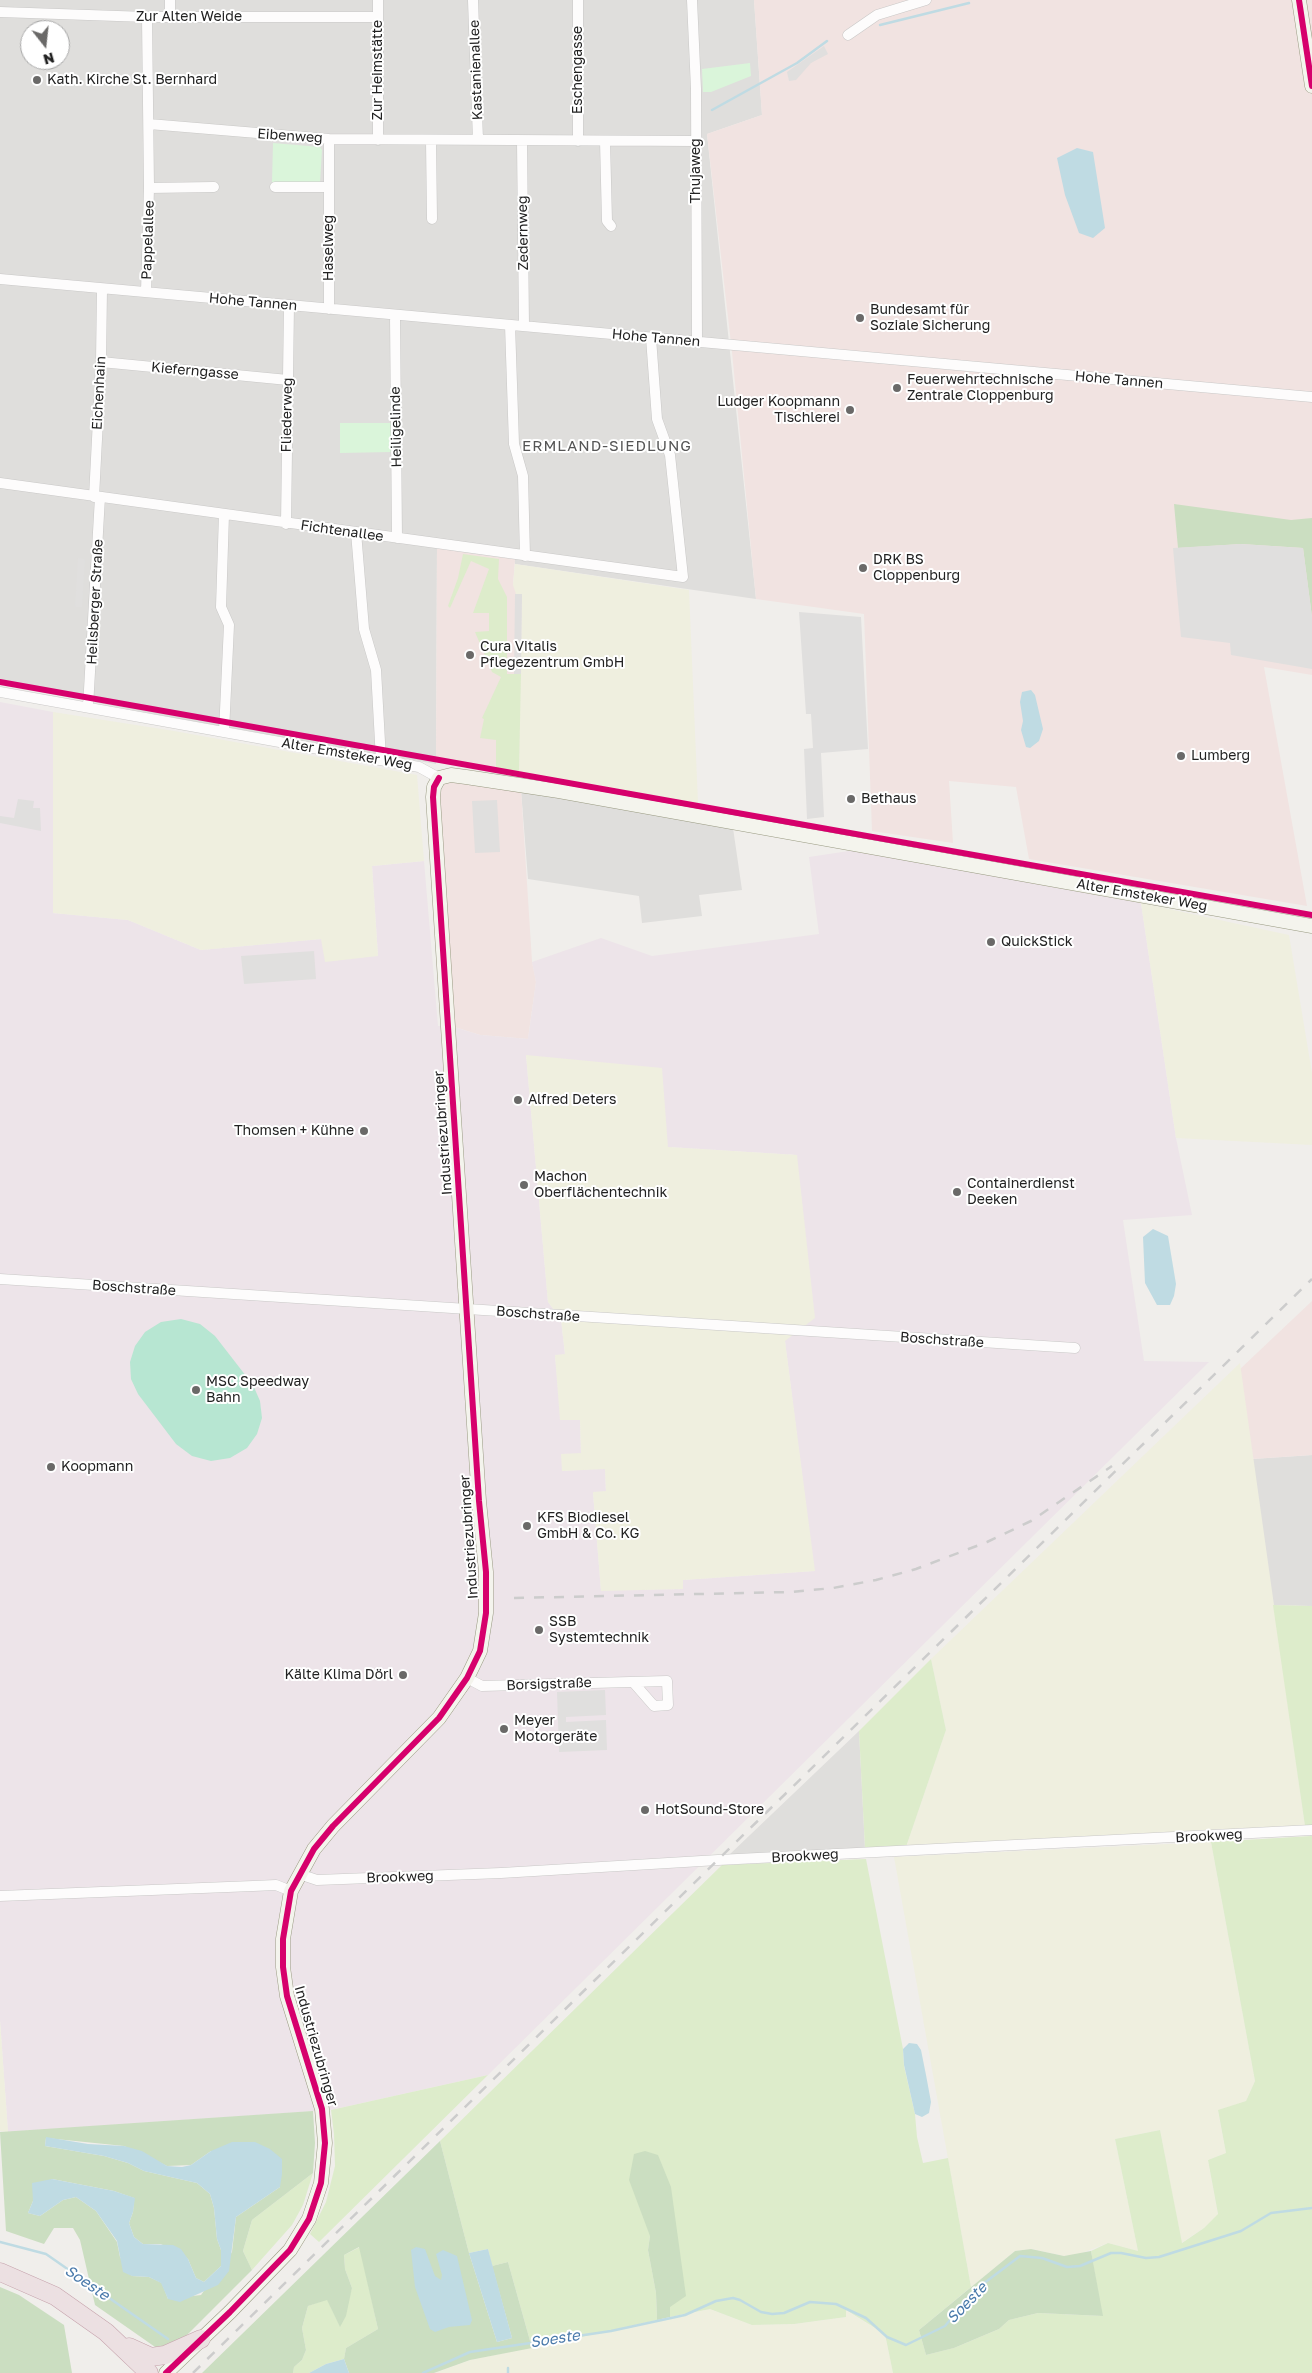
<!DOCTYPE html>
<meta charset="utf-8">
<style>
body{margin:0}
#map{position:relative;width:1312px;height:2373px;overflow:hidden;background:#f0eeeb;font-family:"Golos Text",sans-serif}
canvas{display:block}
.north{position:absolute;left:20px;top:20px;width:50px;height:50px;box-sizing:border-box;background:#fff;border:1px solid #a7a7a7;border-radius:50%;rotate:164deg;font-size:14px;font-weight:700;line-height:20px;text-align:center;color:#222}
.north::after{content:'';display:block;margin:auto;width:18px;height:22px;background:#6a6968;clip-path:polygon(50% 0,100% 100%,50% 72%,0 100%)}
</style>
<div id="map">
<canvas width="1312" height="2373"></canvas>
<div class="north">N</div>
</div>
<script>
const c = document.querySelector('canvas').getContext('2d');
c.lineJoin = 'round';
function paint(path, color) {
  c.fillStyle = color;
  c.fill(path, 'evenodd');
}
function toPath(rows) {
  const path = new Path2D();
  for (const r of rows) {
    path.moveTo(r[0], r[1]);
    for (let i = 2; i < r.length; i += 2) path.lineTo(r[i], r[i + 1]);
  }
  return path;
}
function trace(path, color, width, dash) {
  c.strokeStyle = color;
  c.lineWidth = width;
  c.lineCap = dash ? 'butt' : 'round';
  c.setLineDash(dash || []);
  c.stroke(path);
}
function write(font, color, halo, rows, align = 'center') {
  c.font = font + ' "Golos Text",sans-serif';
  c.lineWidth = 4;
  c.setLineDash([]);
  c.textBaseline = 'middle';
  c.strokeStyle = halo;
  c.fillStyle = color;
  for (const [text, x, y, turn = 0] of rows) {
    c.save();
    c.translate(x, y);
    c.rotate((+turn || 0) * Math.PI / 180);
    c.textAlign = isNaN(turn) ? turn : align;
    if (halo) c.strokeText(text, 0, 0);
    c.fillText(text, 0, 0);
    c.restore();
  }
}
paint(toPath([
 [0,0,754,0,762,115,707,134,756,599,515,564,514,559,437,548,436,764,180,719,0,684],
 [30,30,60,30,60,60,30,60],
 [521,790,733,828,742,890,699,895,702,916,642,923,639,896,528,879],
 [1312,1455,1312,1606,1273,1605,1252,1459],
 [859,1731,865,1848,729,1855]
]), '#dfdedc');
paint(toPath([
 [754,0,1312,0,1312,675,1264,667,1307,906,1029,859,1016,787,949,781,953,843,872,831,864,614,756,599,732,352,707,134,762,115],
 [437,548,515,559,513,585,522,594,519,772,436,757],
 [455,779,521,790,532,961,536,982,528,1039,480,1035,454,1027,438,797,444,784],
 [1312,1301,1312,1455,1252,1459,1239,1370]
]), '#f1e3e1');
paint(toPath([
 [0,702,53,712,53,913,128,920,201,950,321,939,378,956,372,866,424,861,438,1026,454,1027,480,1035,528,1039,536,982,532,962,601,938,652,956,819,934,809,857,862,849,928,864,1141,903,1176,1138,1192,1215,1123,1220,1144,1361,1209,1362,488,2075,331,2110,8,2132,0,2021],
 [526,1055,668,1147,797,1155,785,1341,814,1571,683,1580,683,1589,601,1590,593,1493,606,1492,605,1468,562,1471,581,1453,580,1420,561,1420,555,1355,565,1355,561,1319,548,1302]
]), '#ede4e9');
paint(toPath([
 [515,564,689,590,698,803,519,772,522,595,516,594,513,585],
 [53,712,174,731,417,775,424,861,372,866,378,956,325,962,321,939,201,950,128,920,53,913],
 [1141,903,1289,935,1312,1073,1312,1145,1176,1138],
 [526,1055,662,1068,668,1147,797,1155,815,1318,785,1341,815,1571,683,1580,683,1589,601,1591,593,1492,606,1491,605,1469,562,1471,561,1454,581,1453,580,1420,560,1420,555,1355,565,1354,561,1319,548,1302],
 [1240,1363,1305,1826,906,1847,946,1730,931,1659],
 [1211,1842,1255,2081,1246,2101,1218,2111,1226,2153,1208,2160,1218,2215,1204,2228,1181,2243,1160,2130,1115,2139,1138,2251,1108,2243,1077,2255,1064,2256,1032,2249,1015,2251,971,2287,894,1857],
 [0,2021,8,2132,0,2131],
 [710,2309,752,2325,794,2324,846,2317,845,2310,885,2334,893,2373,435,2373,470,2360]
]), '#efefdf');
paint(toPath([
 [463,554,499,559,498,579,507,597,507,674,521,674,519,772,496,768,496,740,480,738,484,719,482,718,501,677,492,672,475,632,489,631,489,613,473,613,489,569,471,561,450,608,448,606,458,578],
 [1273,1605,1312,1606,1312,1826,1305,1826],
 [931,1659,946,1730,906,1847,865,1848,859,1731],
 [1312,1836,1312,2373,893,2373,885,2334,846,2310,846,2317,794,2324,752,2325,710,2309,670,2317,670,2307,650,2236,648,2250,656,2293,657,2320,532,2348,508,2262,492,2266,488,2249,469,2253,440,2141,722,1865,866,1859,903,2049,904,2066,915,2114,917,2137,923,2163,948,2158,971,2287,919,2330,926,2355,954,2348,999,2329,1009,2320,1038,2313,1102,2316,1091,2251,1108,2243,1138,2251,1115,2139,1160,2130,1182,2243,1204,2228,1218,2214,1208,2160,1226,2153,1218,2110,1246,2101,1255,2081,1211,1842],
 [488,2075,319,2242,310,2234,326,2202,335,2166,334,2134,331,2110],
 [313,2173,303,2205,292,2225,252,2270,243,2251,252,2220],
 [360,2247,378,2329,346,2348,344,2359,326,2364,309,2373,293,2373,294,2367,302,2360,306,2350,302,2328,308,2306,327,2299,340,2326,352,2288,345,2269,344,2255]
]), '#ddeccb');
paint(toPath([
 [1174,504,1291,520,1312,518,1312,617,1303,548,1241,544,1178,548],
 [313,2111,315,2143,313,2173,252,2220,243,2251,252,2270,184,2338,158,2349,95,2305,80,2240,73,2228,54,2228,44,2244,6,2231,0,2132],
 [46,2138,124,2146,167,2166,191,2165,211,2151,280,2187,236,2217,232,2252,201,2295,168,2299,162,2283,149,2277,132,2276,120,2257,117,2242,96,2211,76,2197,63,2200,40,2216,28,2213,33,2201,52,2179,114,2191,134,2198,133,2212,129,2223,134,2237,143,2244,161,2244,188,2259,196,2278,204,2282,221,2266,221,2250,217,2239,214,2208,210,2194,197,2183,144,2171,128,2163,104,2156,45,2146],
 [440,2141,469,2253,497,2342,512,2338,492,2266,508,2262,532,2348,470,2360,434,2373,349,2373,344,2359,346,2348,378,2329,359,2247,344,2255,345,2269,352,2288,346,2316,340,2327,327,2300,308,2306,302,2328,306,2350,302,2360,294,2367,293,2373,202,2373],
 [645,2151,658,2155,671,2187,686,2296,670,2307,670,2317,657,2320,656,2293,648,2250,650,2236,629,2180,634,2154],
 [1031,2249,1064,2256,1091,2251,1103,2316,1038,2313,1009,2320,999,2329,954,2348,926,2355,919,2330,1015,2251],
 [0,2287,19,2295,64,2325,72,2373,0,2373]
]), '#cbdec1');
paint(toPath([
 [750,63,751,76,711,92,703,92,702,69],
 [273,143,320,147,322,150,320,183,272,182],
 [340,423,391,423,391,452,340,453]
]), '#daf5da');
paint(toPath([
 [181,1319,200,1324,215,1336,253,1385,260,1401,262,1418,257,1434,247,1448,230,1458,211,1461,192,1456,176,1444,138,1394,131,1379,130,1362,135,1346,145,1332,161,1322]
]), '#b7e6d2');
paint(toPath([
 [824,46,828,54,811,63,796,80,789,81,787,72],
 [1241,544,1303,548,1312,617,1312,669,1231,655,1230,643,1181,637,1173,548],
 [78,558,85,559,82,607,75,607],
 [515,594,522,594,521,674,514,674],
 [799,612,861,617,868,749,821,753,824,817,807,819,804,749,813,748,811,714,806,714],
 [18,799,34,801,33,808,40,808,41,831,0,823,0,816,14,818],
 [497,800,500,852,475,853,472,801],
 [314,951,316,979,244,984,241,956],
 [605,1690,606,1715,566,1717,566,1722,606,1720,607,1750,559,1752,557,1692]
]), '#e0dfde');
paint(toPath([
 [1077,148,1093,152,1105,228,1093,238,1079,233,1065,195,1057,158],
 [1031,690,1035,695,1043,729,1039,741,1030,748,1026,747,1021,730,1023,721,1020,702,1022,692],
 [1153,1229,1168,1236,1176,1284,1174,1296,1170,1305,1157,1305,1145,1283,1143,1237],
 [909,2043,917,2044,921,2050,926,2075,931,2102,929,2113,922,2117,915,2114,904,2065,903,2049],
 [46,2137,88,2144,124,2146,142,2151,167,2166,182,2167,191,2165,211,2151,232,2142,255,2142,270,2149,282,2159,282,2174,280,2187,236,2217,229,2271,218,2285,180,2302,168,2299,161,2283,149,2277,132,2276,123,2272,117,2241,96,2211,76,2197,63,2200,40,2216,28,2213,33,2201,32,2183,52,2179,114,2191,135,2198,133,2212,129,2223,134,2237,143,2244,173,2245,181,2249,188,2259,196,2278,204,2282,221,2266,221,2250,217,2239,214,2208,210,2194,197,2183,144,2171,128,2163,104,2156,45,2146],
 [416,2247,425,2249,435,2276,441,2280,442,2275,436,2254,443,2250,457,2256,472,2320,470,2325,449,2327,435,2332,430,2329,415,2287,411,2250],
 [488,2249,512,2338,497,2342,469,2253],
 [344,2359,349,2373,309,2373,326,2364]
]), '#bfdbe3');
trace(toPath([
 [880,25,969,3],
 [712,110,797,63,827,41],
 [0,2242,46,2254,168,2339],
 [423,2373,470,2352,611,2331,685,2315,716,2301,733,2298,740,2300,761,2312,772,2314,784,2313,810,2302,836,2304,866,2318,887,2337,906,2345,945,2326,975,2290,1020,2256,1042,2258,1067,2267,1080,2266,1111,2253,1121,2253,1146,2258,1159,2257,1241,2231,1271,2213,1312,2208],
 [508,2373,508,2368]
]), '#bfdbe3', 2.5);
const street = toPath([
 [170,0,170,16],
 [473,0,478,140],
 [692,0,696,89,697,342],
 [0,12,147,17,378,17],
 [848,35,877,15,926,0],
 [149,124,329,139,696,141],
 [378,140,378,0],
 [431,140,432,219],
 [522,141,524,326],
 [578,141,578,0],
 [605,141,607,221,611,226],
 [275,187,329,187],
 [149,188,214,187],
 [0,279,1312,397],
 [146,292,149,188,147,17],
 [329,309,329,139],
 [395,316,397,538],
 [510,325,514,444,523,476,525,556],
 [101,362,288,380],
 [0,483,683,577,670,455,657,419,651,338],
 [94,497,101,362,102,289],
 [286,524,289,305],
 [356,532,364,629,376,670,381,760],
 [0,692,419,767,439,778],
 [88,707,100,497],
 [224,732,229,625,221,607,224,514],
 [0,1279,1075,1348],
 [467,1678,482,1686,667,1681,668,1705,654,1706,633,1682],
 [299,1874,317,1880,501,1873,718,1860,1312,1830],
 [0,1896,253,1886,276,1885,291,1891]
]);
const secondary = toPath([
 [1299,0,1312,86],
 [166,2373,230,2312,290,2250,309,2219,321,2183,325,2143,322,2109,287,1996,283,1967,283,1939,291,1891,314,1849,333,1826,439,1718,467,1678,480,1651,486,1613,486,1572,479,1501,433,797,434,787,439,778,451,775,466,777,559,791,1312,926]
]);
const highway = toPath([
 [0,2272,55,2296,106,2332,149,2373],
 [129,2347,151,2357,165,2355,201,2339]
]);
trace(street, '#c9c8c7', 11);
trace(secondary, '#999a82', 15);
trace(highway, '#c5a2ac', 19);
trace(street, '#fdfcfc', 10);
trace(secondary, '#f4f4ed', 14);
trace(highway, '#ece0e2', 18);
trace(toPath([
 [514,1598,791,1592,833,1588,876,1580,916,1569,987,1542,1031,1521,1112,1466],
 [193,2373,1312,1279]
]), '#ccc', 2.5, [10, 10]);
trace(toPath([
 [1299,0,1312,86],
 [0,682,1312,915],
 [166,2373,230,2312,290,2250,309,2219,321,2183,325,2143,322,2109,287,1996,283,1967,283,1939,291,1891,314,1849,333,1826,439,1718,467,1678,480,1651,486,1613,486,1572,479,1501,433,797,434,787,439,778]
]), '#d6006c', 6);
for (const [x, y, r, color] of [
 [37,80,5,"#6a6968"],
 [860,318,5,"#6a6968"],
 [897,388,5,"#6a6968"],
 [850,410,5,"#6a6968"],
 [863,568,5,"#6a6968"],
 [470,655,5,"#6a6968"],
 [1181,756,5,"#6a6968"],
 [851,799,5,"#6a6968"],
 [991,942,5,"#6a6968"],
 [518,1100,5,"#6a6968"],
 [364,1131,5,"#6a6968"],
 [524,1185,5,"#6a6968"],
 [957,1192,5,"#6a6968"],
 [196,1390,5,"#6a6968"],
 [51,1467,5,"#6a6968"],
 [527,1526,5,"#6a6968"],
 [539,1630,5,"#6a6968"],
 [403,1675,5,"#6a6968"],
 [504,1729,5,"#6a6968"],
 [645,1810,5,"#6a6968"]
]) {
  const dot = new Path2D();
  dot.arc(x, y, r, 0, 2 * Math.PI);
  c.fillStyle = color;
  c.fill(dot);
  trace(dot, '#fff', 2);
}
write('14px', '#222', '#fff', [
 ["Zur Alten Weide",189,17],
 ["Zur Heimstätte",378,70,-90],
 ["Kastanienallee",476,70,-92],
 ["Eschengasse",578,70,-90],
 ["Eibenweg",290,136,4],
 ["Thujaweg",696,171,-90],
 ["Zedernweg",523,233,-91],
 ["Pappelallee",148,240,-88],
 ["Haselweg",329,248,-90],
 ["Hohe Tannen",253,302,5],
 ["Hohe Tannen",656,338,5],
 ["Kieferngasse",195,371,5],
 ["Hohe Tannen",1119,380,5],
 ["Eichenhain",99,393,-87],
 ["Fliederweg",287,415,-89],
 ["Heiligelinde",396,427,-91],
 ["Fichtenallee",342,531,8],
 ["Heilsberger Straße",95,602,-87],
 ["Alter Emsteker Weg",347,754,10],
 ["Alter Emsteker Weg",1142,895,10],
 ["Industriezubringer",443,1133,-94],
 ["Boschstraße",134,1288,4],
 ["Boschstraße",538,1314,4],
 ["Boschstraße",942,1340,4],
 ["Industriezubringer",469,1537,-94],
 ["Borsigstraße",549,1684,-2],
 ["Brookweg",1209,1836,-3],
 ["Brookweg",805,1856,-3],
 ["Brookweg",400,1877,-2],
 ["Industriezubringer",316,2046,74]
]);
write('14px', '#222', '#fff', [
 ["Kath. Kirche St. Bernhard",47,80],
 ["Bundesamt für",870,310],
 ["Soziale Sicherung",870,326],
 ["Feuerwehrtechnische",907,380],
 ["Zentrale Cloppenburg",907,396],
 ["Ludger Koopmann",840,402,"right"],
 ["Tischlerei",840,418,"right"],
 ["DRK BS",873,560],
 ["Cloppenburg",873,576],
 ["Cura Vitalis",480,647],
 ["Pflegezentrum GmbH",480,663],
 ["Lumberg",1191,756],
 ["Bethaus",861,799],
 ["QuickStick",1001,942],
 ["Alfred Deters",528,1100],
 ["Thomsen + Kühne",354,1131,"right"],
 ["Machon",534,1177],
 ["Oberflächentechnik",534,1193],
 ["Containerdienst",967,1184],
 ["Deeken",967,1200],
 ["MSC Speedway",206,1382],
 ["Bahn",206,1398],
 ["Koopmann",61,1467],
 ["KFS Biodiesel",537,1518],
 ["GmbH & Co. KG",537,1534],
 ["SSB",549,1622],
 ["Systemtechnik",549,1638],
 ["Kälte Klima Dörl",393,1675,"right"],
 ["Meyer",514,1721],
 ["Motorgeräte",514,1737],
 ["HotSound-Store",655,1810]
], 'left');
c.letterSpacing = '1px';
write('15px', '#555', '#fff', [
 ["ERMLAND-SIEDLUNG",607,446]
]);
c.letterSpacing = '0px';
write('italic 15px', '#4a7aab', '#fff', [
 ["Soeste",87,2283,34],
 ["Soeste",967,2303,-46],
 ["Soeste",555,2339,-9]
]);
</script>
